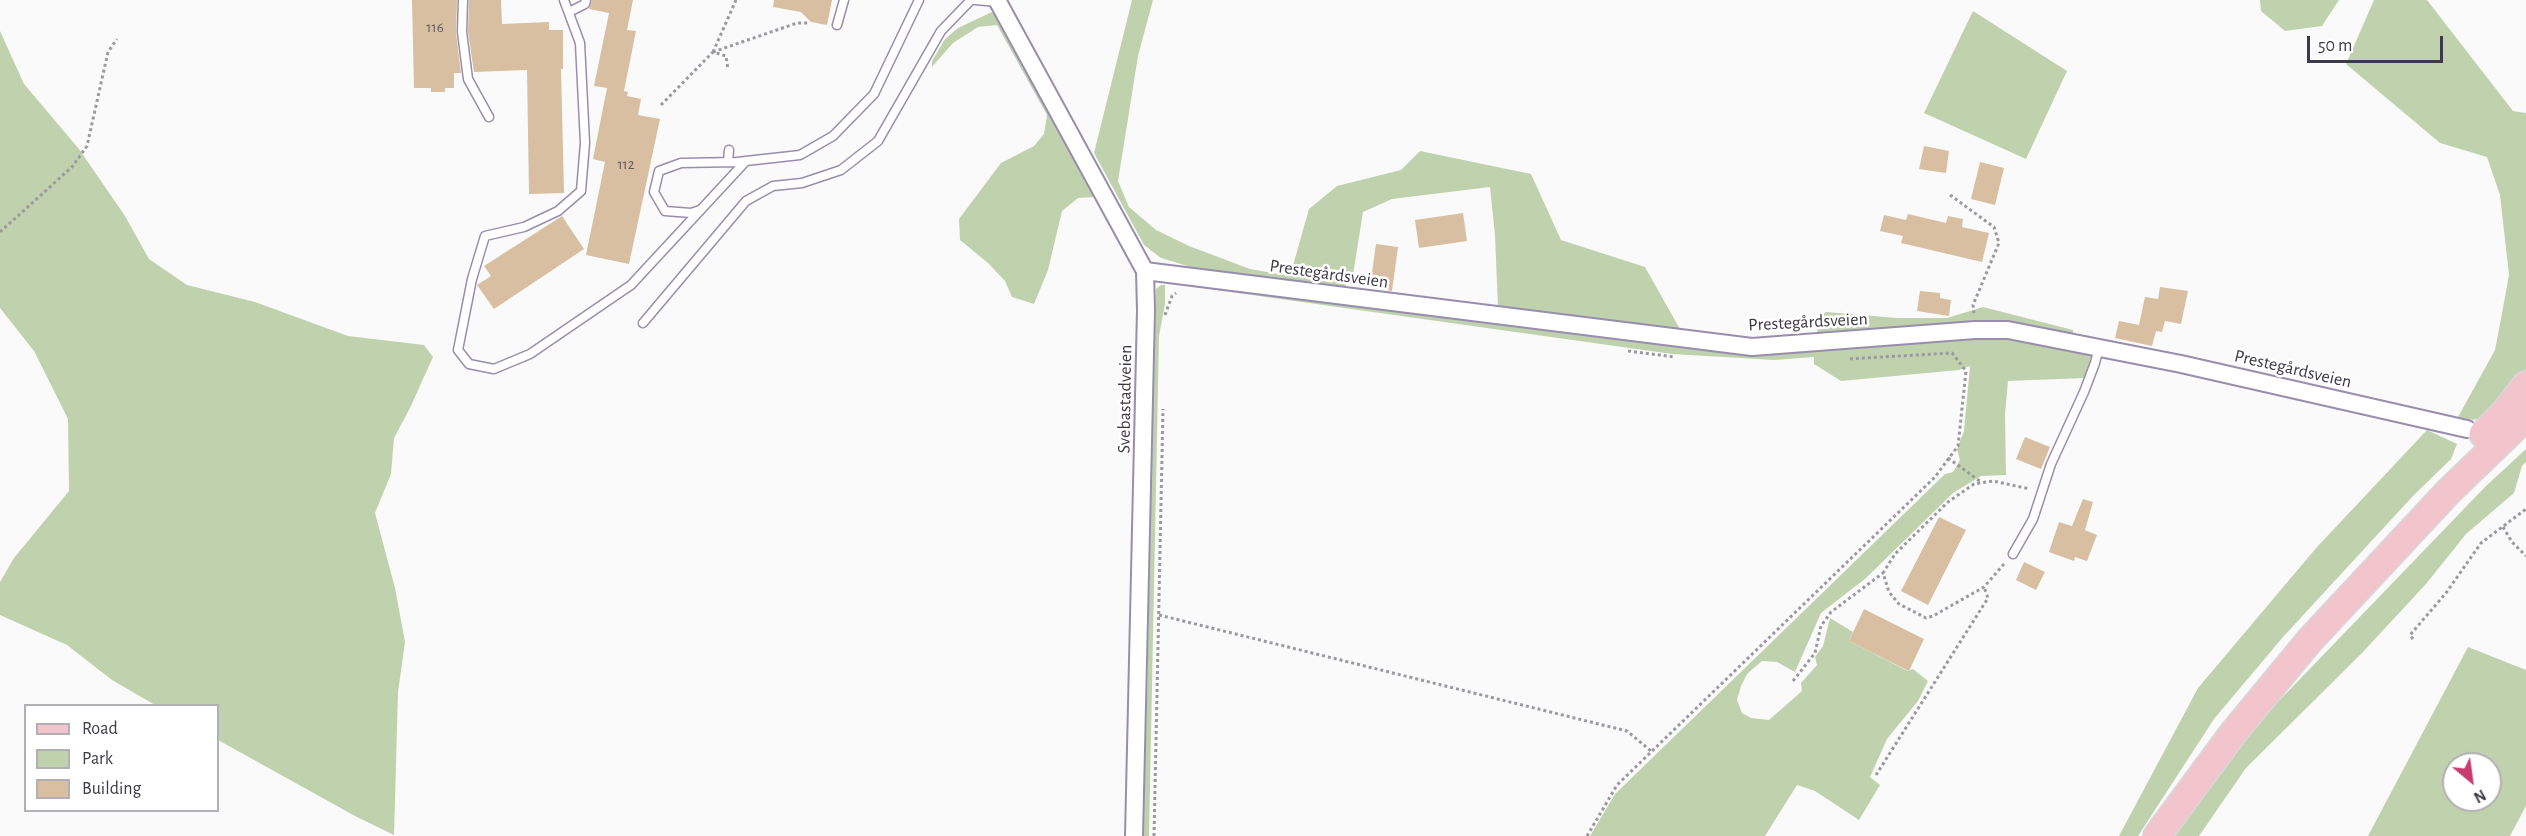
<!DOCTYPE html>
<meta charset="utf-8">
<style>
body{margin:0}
#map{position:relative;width:2526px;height:836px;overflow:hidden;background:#fafafa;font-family:"Alegreya Sans",sans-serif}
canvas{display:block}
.legend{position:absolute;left:24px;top:704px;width:195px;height:108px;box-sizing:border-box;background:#fff;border:2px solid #b2b0b5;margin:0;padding:8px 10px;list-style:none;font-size:18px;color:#3e3947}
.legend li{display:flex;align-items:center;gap:12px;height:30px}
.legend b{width:30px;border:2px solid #b2b0b5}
.north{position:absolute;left:2442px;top:752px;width:60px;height:60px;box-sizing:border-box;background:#fff;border:2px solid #b2b0b5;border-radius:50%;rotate:151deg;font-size:16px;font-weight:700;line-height:24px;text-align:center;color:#3e3947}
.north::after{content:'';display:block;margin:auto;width:21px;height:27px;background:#c83c6f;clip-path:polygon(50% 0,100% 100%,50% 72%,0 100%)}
.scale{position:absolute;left:2307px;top:36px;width:136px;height:27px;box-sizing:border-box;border:3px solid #3e3947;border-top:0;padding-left:8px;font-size:18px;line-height:21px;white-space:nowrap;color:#3e3947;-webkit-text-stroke:4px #fff;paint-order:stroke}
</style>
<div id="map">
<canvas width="2526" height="836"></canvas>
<ul class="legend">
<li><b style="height:8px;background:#f2c4cc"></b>Road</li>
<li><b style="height:16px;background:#c0d2ad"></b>Park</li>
<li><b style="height:16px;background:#d8bfa1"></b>Building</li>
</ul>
<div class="north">N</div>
<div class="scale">50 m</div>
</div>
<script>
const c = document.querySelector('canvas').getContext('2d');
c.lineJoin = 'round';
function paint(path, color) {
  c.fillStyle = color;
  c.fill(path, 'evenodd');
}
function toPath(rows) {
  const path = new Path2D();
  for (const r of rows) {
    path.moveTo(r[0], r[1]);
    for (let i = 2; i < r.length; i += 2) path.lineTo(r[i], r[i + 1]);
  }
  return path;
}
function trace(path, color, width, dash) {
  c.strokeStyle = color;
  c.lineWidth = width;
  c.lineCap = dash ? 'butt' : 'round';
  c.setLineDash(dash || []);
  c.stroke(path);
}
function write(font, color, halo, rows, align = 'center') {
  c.font = font + ' "Alegreya Sans",sans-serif';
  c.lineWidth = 5;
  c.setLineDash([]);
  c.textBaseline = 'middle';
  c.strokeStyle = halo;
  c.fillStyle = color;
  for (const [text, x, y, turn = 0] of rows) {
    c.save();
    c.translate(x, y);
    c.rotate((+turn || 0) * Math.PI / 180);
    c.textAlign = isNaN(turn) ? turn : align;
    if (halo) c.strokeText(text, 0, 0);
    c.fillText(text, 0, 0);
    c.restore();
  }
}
paint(toPath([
 [1132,0,1153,0,1138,56,1118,181,1129,207,1156,230,1189,246,1250,269,1290,276,1309,209,1337,186,1401,170,1420,151,1531,174,1561,240,1645,267,1681,331,1498,308,1495,235,1490,187,1392,199,1363,212,1352,281,1342,288,1204,271,1161,258,1144,245,1094,153],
 [2260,0,2339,0,2322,26,2285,31,2261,11],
 [2374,0,2427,0,2513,111,2526,113,2526,369,2485,417,2473,420,2458,417,2495,350,2500,324,2509,275,2500,195,2487,157,2440,143,2346,64],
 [1973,11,2067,71,2026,159,1924,113],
 [992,12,1001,21,1124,244,1095,197,1078,198,1062,211,1048,270,1034,304,1012,297,1005,281,988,263,960,240,959,219,1001,163,1034,146,1044,134,1047,115,997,25,978,27,953,43,932,67,932,61,945,39,958,28],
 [0,31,24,84,79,149,125,216,149,259,187,285,255,302,348,336,424,345,433,357,410,408,394,438,391,474,375,513,395,588,405,642,398,692,394,835,355,816,218,740,218,706,155,705,112,680,67,645,0,615,0,582,14,558,69,491,68,419,34,351,0,308],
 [1177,281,1815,349,1819,318,1826,312,1897,318,1947,318,1983,307,2073,330,2074,350,2094,354,2085,378,2008,381,2005,414,2006,475,1981,476,1953,493,1866,578,1821,613,1795,672,1777,662,1762,661,1747,674,1741,686,1737,700,1742,713,1751,718,1769,720,1802,691,1801,683,1817,665,1815,657,1823,646,1830,618,1853,632,1849,641,1908,671,1913,669,1928,681,1918,701,1887,739,1870,777,1880,785,1859,820,1815,791,1797,785,1765,836,1590,836,1615,794,1945,474,1953,472,1960,460,1957,449,1964,431,1970,366,1959,370,1841,381,1814,364,1814,357,1774,360,1672,354,1195,287],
 [1161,285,1165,285,1165,304,1159,336,1149,836,1142,836,1147,699,1155,306,1156,289],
 [2427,430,2457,444,2451,459,2413,496,2283,637,2214,719,2138,836,2119,836,2198,688,2317,547],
 [2526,449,2526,462,2522,466,2514,493,2466,534,2426,584,2362,653,2246,768,2199,836,2174,836,2239,748,2273,707,2485,487],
 [2468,647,2526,670,2526,806,2510,836,2368,836],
 [2454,764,2490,764,2490,800,2454,800]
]), '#c0d2ad');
paint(toPath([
 [412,0,457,0,456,33,461,73,454,73,454,88,445,88,445,92,431,92,431,88,414,88],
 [469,0,501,0,502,24,549,22,549,30,563,30,563,69,561,69,564,193,529,194,527,70,474,72,468,32],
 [592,0,633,0,627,30,636,31,624,91,628,92,627,96,641,99,638,115,660,119,629,264,586,255,605,162,593,159,607,88,594,86,609,13,589,9],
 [774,0,832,0,827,25,811,22,801,12,773,7],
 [1924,146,1949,151,1946,173,1919,169],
 [1980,162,2004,168,1995,205,1971,199],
 [1463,213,1467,241,1419,248,1415,220],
 [1908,214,1946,223,1948,216,1963,219,1962,227,1989,233,1982,262,1901,243,1903,236,1880,231,1884,215,1906,220],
 [562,216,584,249,494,309,477,285,491,276,484,266],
 [1376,244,1398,247,1392,291,1370,287],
 [2160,287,2188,291,2181,324,2165,321,2162,332,2156,331,2152,346,2115,338,2119,321,2139,325,2145,297,2158,299],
 [1920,291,1940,293,1940,298,1951,300,1949,316,1917,311],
 [2025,437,2050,447,2041,469,2016,459],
 [2083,499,2093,502,2085,530,2097,535,2087,561,2075,557,2074,561,2049,552,2059,522,2072,526],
 [1939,517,1966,530,1928,605,1901,591],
 [2024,562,2045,572,2036,590,2016,580],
 [1864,609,1924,639,1909,671,1849,641]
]), '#d8bfa1');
const service = toPath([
 [463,0,462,32,468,79,489,117],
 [564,0,580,43,585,143,581,191,558,211,524,227,485,236,472,279,458,350,469,364,494,369,530,354,631,285,746,161],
 [975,0,998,2],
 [569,12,585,4,586,0],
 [837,25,844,0],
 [728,162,729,150],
 [700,210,691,213,665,211,654,192,659,171,681,163,737,162,800,155,833,136,874,94,919,0],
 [643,323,746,201,773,186,802,183,841,170,878,141,941,31,971,0],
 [2013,554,2033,519,2051,464,2084,392,2095,363,2099,347]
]);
const minor = toPath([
 [997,0,1145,271,1146,310,1134,836],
 [1145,271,1752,347,1975,330,2008,330,2181,364,2467,429]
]);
const primary = toPath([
 [2483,434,2506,411,2526,385],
 [2157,836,2234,732,2310,640,2449,491,2526,417]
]);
trace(service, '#998dae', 11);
trace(minor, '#998dae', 20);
trace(primary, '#d8d7da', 30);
trace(toPath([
 [713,52,797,23,809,23],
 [713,52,736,0],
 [661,105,713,52,726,56,728,70],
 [1950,195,1994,227,1999,243,1973,305,1974,313],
 [0,232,72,167,87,146,108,52,117,39],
 [1165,315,1172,296,1176,293],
 [1628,351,1675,357],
 [1948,458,1981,482],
 [2503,527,2512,542,2526,556],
 [2004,564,1984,587,1933,616,1926,618,1899,604,1889,592,1883,573,1895,554,1948,502,1974,484,1993,481,2030,489],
 [1159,615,1627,731,1651,751],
 [2413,639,2410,635,2446,593,2481,543,2526,509],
 [1793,681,1815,653,1821,626,1831,612,1883,573],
 [1876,775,1988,598,1984,587],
 [1154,836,1163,409],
 [1587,836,1617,785,1935,477,1958,446,1966,371,1952,353,1847,359]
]), '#9b99a0', 3, [3, 3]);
trace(service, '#fff', 8);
trace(minor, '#fff', 16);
trace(primary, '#f2c4cc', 27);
write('15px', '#645a5e', null, [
 ["116",435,27],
 ["112",626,164]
]);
write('18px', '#3e3947', '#fff', [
 ["Prestegårdsveien",1329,274,8],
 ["Prestegårdsveien",1808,322,-3],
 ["Prestegårdsveien",2293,369,13],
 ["Svebastadveien",1125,399,-89]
]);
</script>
